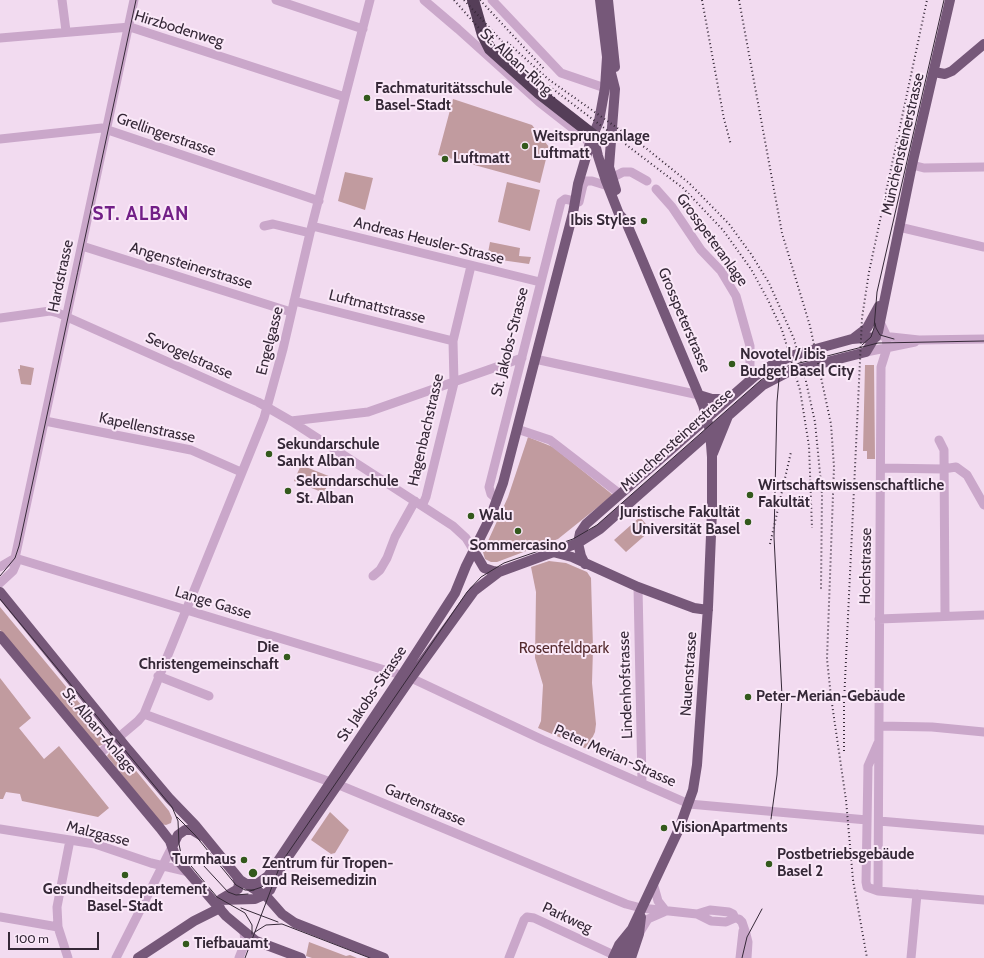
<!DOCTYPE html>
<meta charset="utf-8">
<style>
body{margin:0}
#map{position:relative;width:984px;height:958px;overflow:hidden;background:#f2dbf0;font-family:Cabin,sans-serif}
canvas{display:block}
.scale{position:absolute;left:8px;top:932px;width:91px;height:18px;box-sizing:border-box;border:2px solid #352837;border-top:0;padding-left:5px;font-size:12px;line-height:14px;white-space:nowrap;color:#352837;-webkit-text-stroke:3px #fae8f8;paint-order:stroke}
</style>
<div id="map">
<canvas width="984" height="958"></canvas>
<div class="scale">100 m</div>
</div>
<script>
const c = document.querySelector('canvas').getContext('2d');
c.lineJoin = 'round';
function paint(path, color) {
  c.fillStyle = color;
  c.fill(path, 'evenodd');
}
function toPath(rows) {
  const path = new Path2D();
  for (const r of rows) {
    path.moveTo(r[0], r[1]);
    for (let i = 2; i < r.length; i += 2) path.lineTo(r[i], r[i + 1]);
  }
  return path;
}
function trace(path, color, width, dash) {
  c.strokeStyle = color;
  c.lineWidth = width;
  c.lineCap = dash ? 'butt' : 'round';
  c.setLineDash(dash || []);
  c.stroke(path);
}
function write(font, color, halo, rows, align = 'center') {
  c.font = font + ' Cabin,sans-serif';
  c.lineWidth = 4;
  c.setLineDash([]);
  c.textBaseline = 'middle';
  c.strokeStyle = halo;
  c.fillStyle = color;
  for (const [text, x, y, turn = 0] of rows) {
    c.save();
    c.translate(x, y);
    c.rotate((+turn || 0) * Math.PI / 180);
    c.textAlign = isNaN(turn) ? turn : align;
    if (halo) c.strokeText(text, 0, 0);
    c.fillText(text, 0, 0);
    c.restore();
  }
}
paint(toPath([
 [453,99,532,125,549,147,540,183,438,155],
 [345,172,373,178,365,210,338,201],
 [507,182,540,190,530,231,498,222],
 [490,242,520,248,519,256,531,257,529,264,487,258],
 [20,365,34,368,31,385,21,384,18,369,20,369],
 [865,365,874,365,875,459,867,459,867,451,863,451],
 [528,437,553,447,613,495,558,539,497,562,491,562,485,559,483,552,508,497],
 [301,465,331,477,324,493,294,481],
 [640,517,651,530,626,552,614,540],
 [549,561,566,563,587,572,591,578,593,648,592,683,596,724,595,732,587,749,538,728,541,721,543,685,535,658,536,592,531,567],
 [0,607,106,735,107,740,103,745,98,746,94,744,0,630],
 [0,678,31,718,19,728,44,759,59,746,109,808,98,817,22,801,20,794,6,792,3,799,0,799],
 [112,749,119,750,169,811,172,818,171,823,166,825,161,824,107,756],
 [330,812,349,830,335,853,331,854,311,840],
 [309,942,346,956,350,955,357,958,312,958,306,956]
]), '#c19b9f');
trace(toPath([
 [62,0,66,31],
 [276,0,363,29],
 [424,0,458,29,539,102,585,138,590,145],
 [492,0,561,73,605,88],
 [0,38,130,27,345,97],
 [0,139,102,128,319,201],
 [912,165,924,168,984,167],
 [606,181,623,172,631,172,647,181],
 [656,189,672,207,701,250,721,271,736,296,750,346,750,381],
 [579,202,583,185,586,181,592,181,608,186],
 [264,226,273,224,310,233],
 [312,226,540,282],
 [899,227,984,247],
 [82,246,291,312],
 [294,301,453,341],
 [0,318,50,311,58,313,258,402,291,421,453,526,466,538,474,551],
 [882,336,919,340,984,339],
 [866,352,915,342],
 [535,359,699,395],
 [45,421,191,450,241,472],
 [291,421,368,412,522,358],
 [517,429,550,440,620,494],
 [939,440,944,450,945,615],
 [881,468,943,469,956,467,967,475,984,505],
 [497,499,491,494,489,487,548,254,561,202,565,199,574,201],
 [422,506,426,497,454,383,453,341,471,266],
 [15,558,411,678,543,740,689,804,867,820],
 [0,567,15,558],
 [373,576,380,570,387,558,395,537,415,501],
 [0,583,13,571,16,564,15,558,134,0],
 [638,587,642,783],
 [879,619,984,615],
 [158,676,209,696],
 [144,714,344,787,626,904,641,908,697,914,710,910,729,912,733,914,735,918],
 [879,726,932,727,984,732],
 [878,743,868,766,866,882,867,887,878,891,984,900],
 [99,754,138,721,144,714,264,418,283,349,310,233,370,0],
 [879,821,984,830],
 [0,829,95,844,151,863,189,872],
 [653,883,658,901,665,910],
 [878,891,881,367,887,348,886,335,880,322],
 [697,914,711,921,726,922,735,918],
 [0,917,58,927],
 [735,918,739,919,742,922,746,934,748,942,747,958],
 [640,932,648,919,664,912],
 [68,958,58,927,57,907,70,840],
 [116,958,172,847],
 [239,958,245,943,244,932],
 [509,958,524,920,527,917,534,918,614,955],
 [740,958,743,931],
 [911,958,917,894]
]), '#caa7ca', 9);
trace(toPath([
 [600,0,607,57,615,89,609,167,616,190],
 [608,0,615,67],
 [934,72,945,74,952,71,984,44],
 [593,135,598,156,606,181,619,214,626,222,638,250,703,405,710,431,712,457,712,511,708,607,697,765,693,790,679,829,632,929,619,945,613,958],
 [854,338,867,328,879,306],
 [699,395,712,399,727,399],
 [713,453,728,416],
 [474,551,484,568,493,571,499,572,578,543,600,529,763,385,788,372,866,352,878,332,912,165,950,0],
 [553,552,572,557,638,587,694,608,708,610],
 [585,564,581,556,578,543,580,533,586,524,755,376,772,365,794,355,852,339,876,337],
 [0,592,125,746,169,798,195,825,240,880,267,897,282,914,295,923,384,958],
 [0,636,160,828,170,841,176,858,226,916,256,941,301,958],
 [172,847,178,835,185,830,192,830,202,836],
 [246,884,257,884,268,876,402,675,455,593,466,566,490,518,503,483,573,213,578,184,591,140,599,121,605,88,607,57],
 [221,899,238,889,239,883,237,877],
 [220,900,255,899,264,895,270,890,281,867,411,678,474,591,499,572],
 [138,958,194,921,220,908],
 [622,958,629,937],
 [631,958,639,934,641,917]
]), '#765879', 10);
trace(toPath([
 [473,0,483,35,490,49,539,93,593,135]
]), '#553e58', 12);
trace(toPath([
 [875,323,876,328,880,335,894,339],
 [862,345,871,337,874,328,877,292,944,0],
 [0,576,15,558,19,546,136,0],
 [0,599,172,807,178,821,179,844,181,854,217,897,245,913,252,925,252,934],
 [177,817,195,835,236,885,245,890,254,890],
 [771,819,777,775,782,696,774,537,777,402,779,379,787,367],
 [185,857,203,865,228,892,236,895,248,894],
 [250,891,262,887,272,876],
 [241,908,278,922],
 [255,932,266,925,282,924,370,958],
 [245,958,281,863,467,592,481,577,504,563,573,539,597,525,761,380,775,371,788,366,878,343,984,341],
 [742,958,747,937,762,909]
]), '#352837', 1);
trace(toPath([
 [454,0,501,53,557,100],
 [464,0,508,48],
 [480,0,545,70],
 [702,0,724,119,731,145],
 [739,0,782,233,810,326,831,424,834,467,827,659,831,697,846,800,853,880,867,958],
 [507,42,548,79,647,149,689,183,729,224,751,254,769,283,794,339,805,377,815,422,822,494,821,590],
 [549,86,683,188,723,230,751,269,768,300,782,330,800,390,809,446,812,528],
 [770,544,791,452],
 [844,751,844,702,862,318,869,272,927,0]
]), '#352837', 2, [1, 3]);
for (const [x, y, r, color] of [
 [367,98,4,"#33591c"],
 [525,146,4,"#33591c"],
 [445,159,4,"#33591c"],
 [644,221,4,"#33591c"],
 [732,364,4,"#33591c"],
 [269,454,4,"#33591c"],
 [288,491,4,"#33591c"],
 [750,495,4,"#33591c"],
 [471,516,4,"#33591c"],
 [748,522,4,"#33591c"],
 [518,531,4,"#33591c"],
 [287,657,4,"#33591c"],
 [748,697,4,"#33591c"],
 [664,828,4,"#33591c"],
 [244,860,4,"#33591c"],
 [769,864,4,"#33591c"],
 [253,873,5,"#33591c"],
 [125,875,4,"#33591c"],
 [186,944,4,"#33591c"]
]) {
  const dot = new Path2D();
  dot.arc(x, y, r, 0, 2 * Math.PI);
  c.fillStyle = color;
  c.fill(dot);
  trace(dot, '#fae8f8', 1.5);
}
write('15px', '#352837', '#fae8f8', [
 ["Hirzbodenweg",179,29,17],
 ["St. Alban-Ring",516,62,42],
 ["Grellingerstrasse",166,135,19],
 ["Münchensteinerstrasse",903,144,-77],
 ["Grosspeteranlage",712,240,54],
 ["Andreas Heusler-Strasse",429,241,14],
 ["Angensteinerstrasse",191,266,17],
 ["Hardstrasse",61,276,-78],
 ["Luftmattstrasse",377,307,14],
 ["Grosspeterstrasse",684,320,67],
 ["Engelgasse",270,341,-76],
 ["St. Jakobs-Strasse",510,342,-76],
 ["Sevogelstrasse",189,356,24],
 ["Kapellenstrasse",147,428,12],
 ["Hagenbachstrasse",426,430,-77],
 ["Münchensteinerstrasse",677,440,-42],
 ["Hochstrasse",866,566,-89],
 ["Lange Gasse",213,603,17],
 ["Nauenstrasse",689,674,-86],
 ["Lindenhofstrasse",626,685,-92],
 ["St. Jakobs-Strasse",372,694,-56],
 ["St. Alban-Anlage",99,731,50],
 ["Peter Merian-Strasse",615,756,24],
 ["Gartenstrasse",425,805,23],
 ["Malzgasse",98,834,14],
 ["Parkweg",567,918,25]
]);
write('bold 15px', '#352837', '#fae8f8', [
 ["Fachmaturitätsschule",375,89],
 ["Basel-Stadt",375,106],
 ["Weitsprunganlage",533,137],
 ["Luftmatt",533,154],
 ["Luftmatt",453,159],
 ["Ibis Styles",636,221,"right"],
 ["Novotel / ibis",740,355],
 ["Budget Basel City",740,372],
 ["Sekundarschule",277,445],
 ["Sankt Alban",277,462],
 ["Sekundarschule",296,482],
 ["St. Alban",296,499],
 ["Wirtschaftswissenschaftliche",758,486],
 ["Fakultät",758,503],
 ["Juristische Fakultät",740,513,"right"],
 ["Universität Basel",740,530,"right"],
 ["Walu",479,516],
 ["Sommercasino",518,546,"center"],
 ["Die",279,648,"right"],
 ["Christengemeinschaft",279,665,"right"],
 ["Peter-Merian-Gebäude",756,697],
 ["VisionApartments",672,828],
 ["Postbetriebsgebäude",777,855],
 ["Basel 2",777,872],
 ["Turmhaus",236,860,"right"],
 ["Zentrum für Tropen-",262,864],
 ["und Reisemedizin",262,881],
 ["Gesundheitsdepartement",125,890,"center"],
 ["Basel-Stadt",125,907,"center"],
 ["Tiefbauamt",194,944]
], 'left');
write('15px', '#552b2e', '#fae8f8', [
 ["Rosenfeldpark",564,649]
]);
c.letterSpacing = '1px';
write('bold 19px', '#721f87', '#fae8f8', [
 ["ST. ALBAN",141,214]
]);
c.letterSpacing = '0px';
</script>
